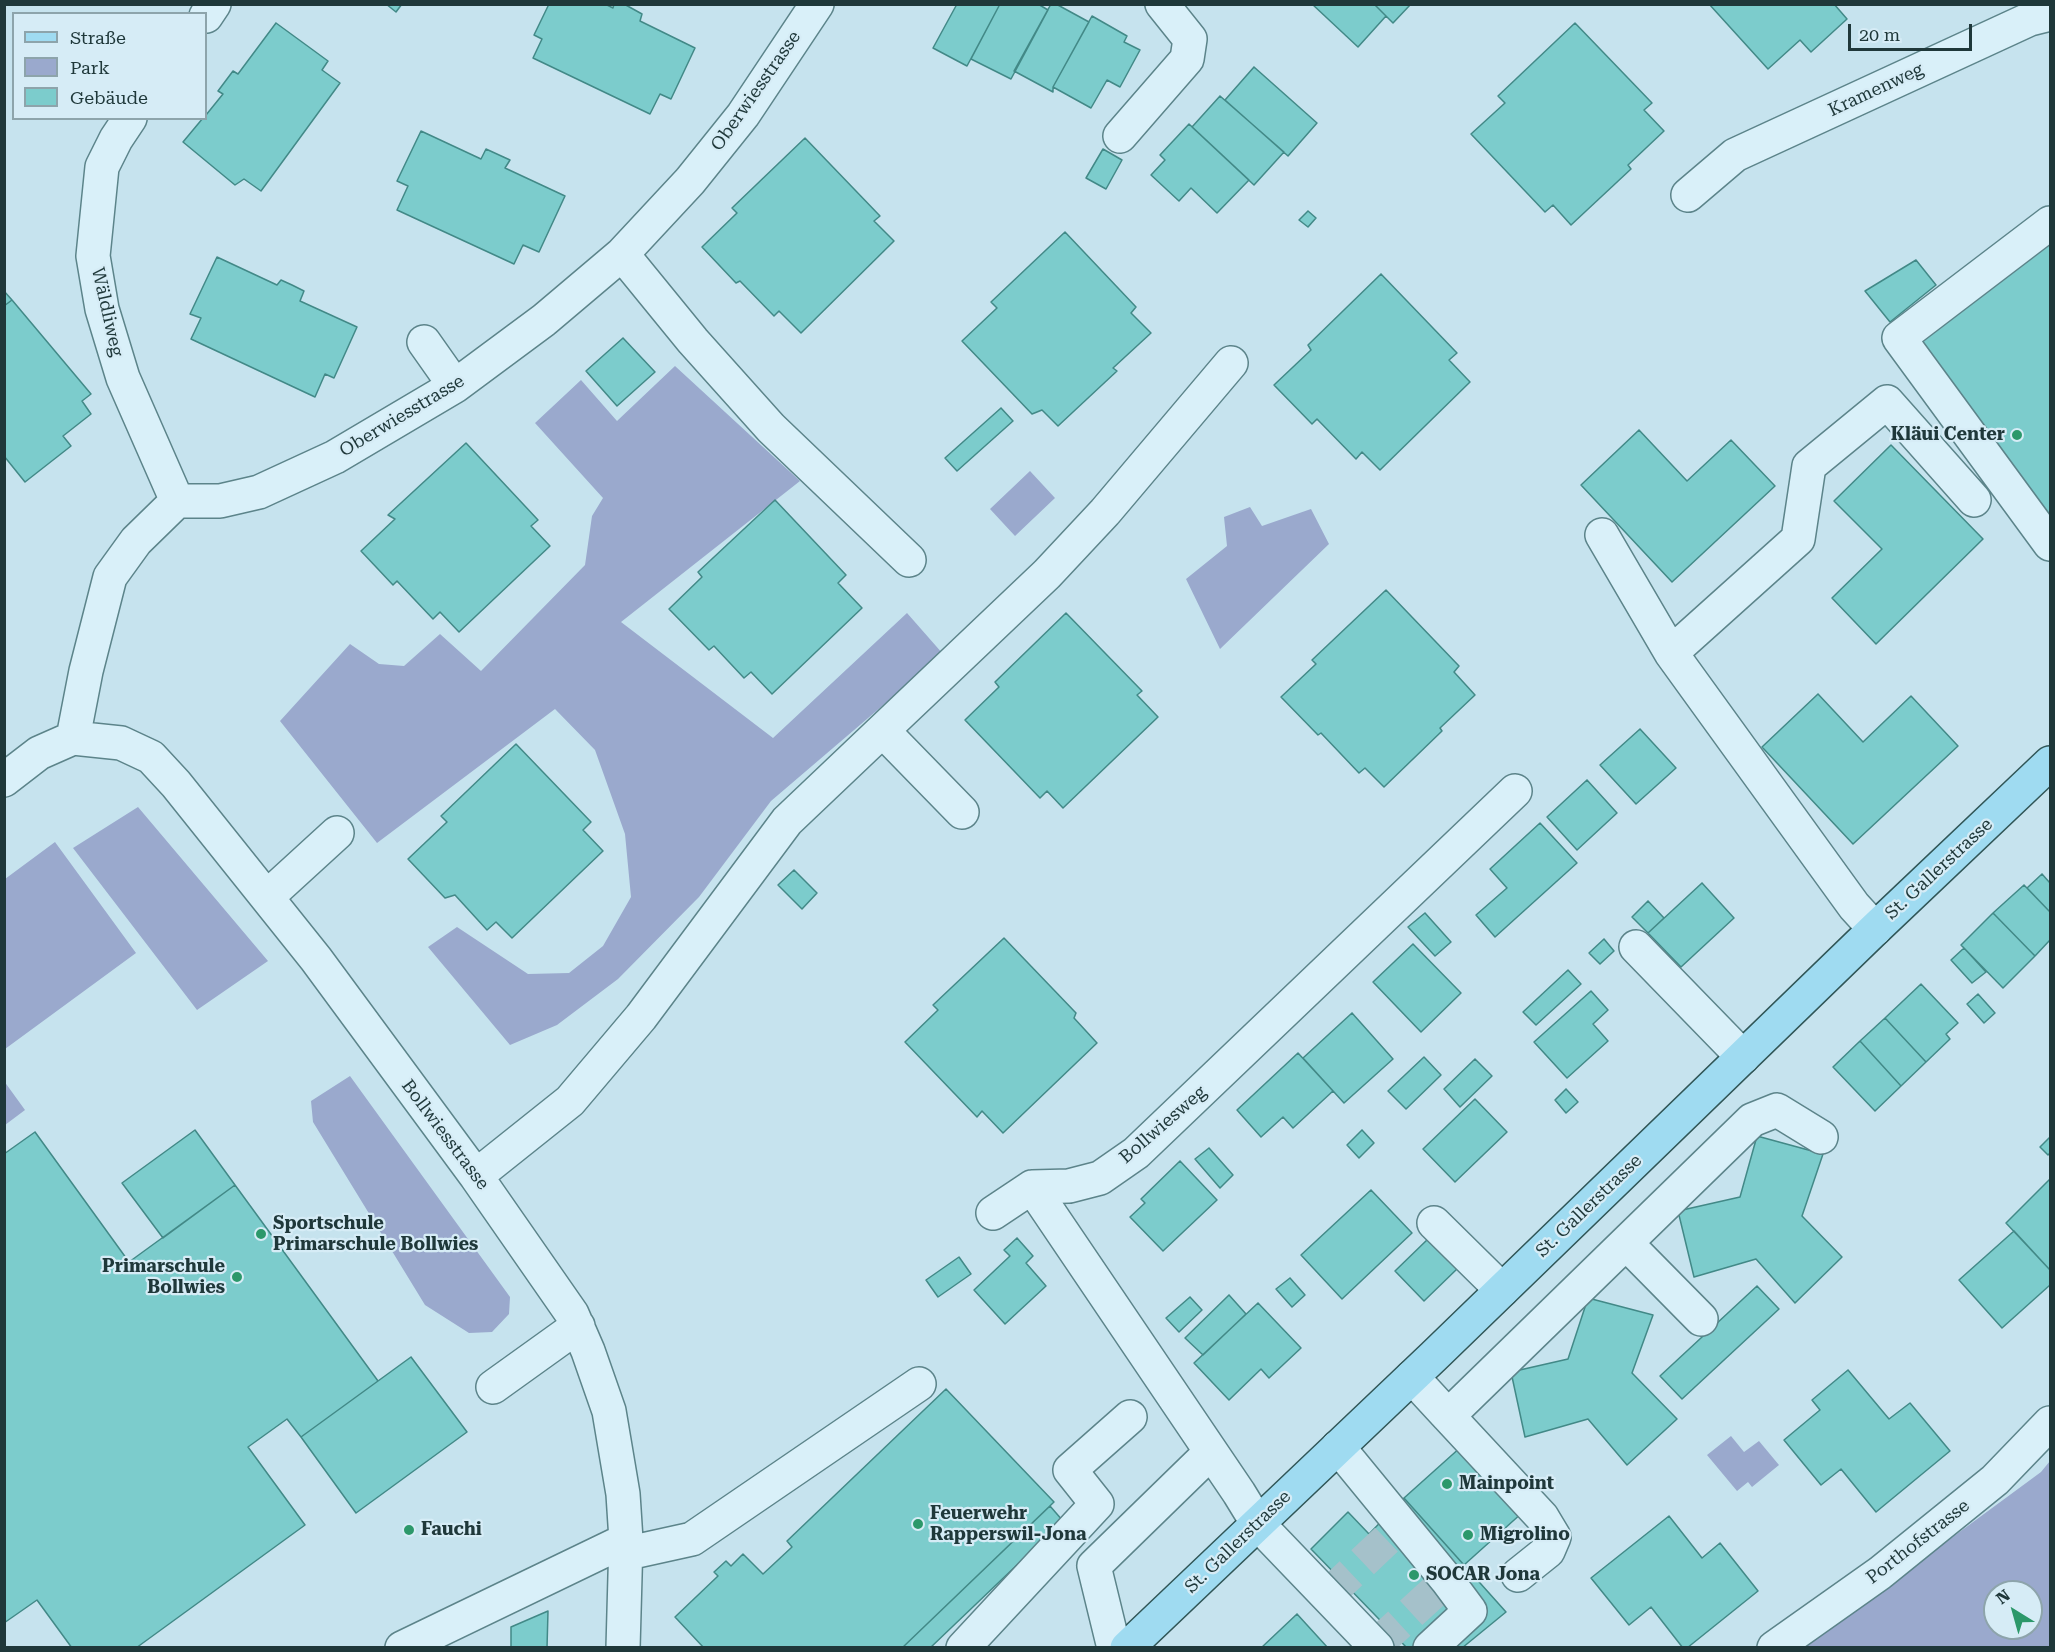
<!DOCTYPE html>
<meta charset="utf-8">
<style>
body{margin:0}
#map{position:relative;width:2055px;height:1652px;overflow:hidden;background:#c6e3ee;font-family:"Roboto Serif",serif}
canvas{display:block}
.frame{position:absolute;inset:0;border:6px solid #1f383a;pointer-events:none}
.legend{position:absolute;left:12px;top:12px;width:195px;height:108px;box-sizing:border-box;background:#d6ecf6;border:2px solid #8da4ab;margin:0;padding:8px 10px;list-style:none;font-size:18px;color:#1f383a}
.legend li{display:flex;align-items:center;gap:12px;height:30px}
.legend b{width:30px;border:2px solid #8da4ab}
.north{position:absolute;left:1983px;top:1580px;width:60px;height:60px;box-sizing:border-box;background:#d6ecf6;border:2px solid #8da4ab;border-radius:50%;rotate:323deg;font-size:16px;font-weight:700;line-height:24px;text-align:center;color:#1f383a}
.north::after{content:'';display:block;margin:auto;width:21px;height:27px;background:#2c986a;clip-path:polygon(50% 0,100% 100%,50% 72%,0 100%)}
.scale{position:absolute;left:1848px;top:24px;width:124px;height:27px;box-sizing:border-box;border:3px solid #1f383a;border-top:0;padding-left:8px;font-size:18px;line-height:21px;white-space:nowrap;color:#1f383a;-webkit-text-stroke:4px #d6ecf6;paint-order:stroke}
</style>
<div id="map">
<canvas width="2055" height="1652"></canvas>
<div class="frame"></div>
<ul class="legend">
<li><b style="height:8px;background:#9fdbf1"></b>Straße</li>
<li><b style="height:16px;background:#9aa9cd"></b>Park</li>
<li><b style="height:16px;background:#7ccccc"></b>Gebäude</li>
</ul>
<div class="north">N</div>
<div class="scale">20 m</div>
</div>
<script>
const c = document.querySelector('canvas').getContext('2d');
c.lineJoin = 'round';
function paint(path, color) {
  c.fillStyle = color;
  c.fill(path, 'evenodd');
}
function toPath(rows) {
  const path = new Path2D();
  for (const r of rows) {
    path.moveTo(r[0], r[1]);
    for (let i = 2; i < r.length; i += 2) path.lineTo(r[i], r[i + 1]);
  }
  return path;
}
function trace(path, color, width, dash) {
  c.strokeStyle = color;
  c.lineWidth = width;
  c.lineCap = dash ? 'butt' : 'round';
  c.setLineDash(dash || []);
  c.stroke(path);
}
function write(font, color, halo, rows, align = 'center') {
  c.font = font + ' "Roboto Serif",serif';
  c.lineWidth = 4.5;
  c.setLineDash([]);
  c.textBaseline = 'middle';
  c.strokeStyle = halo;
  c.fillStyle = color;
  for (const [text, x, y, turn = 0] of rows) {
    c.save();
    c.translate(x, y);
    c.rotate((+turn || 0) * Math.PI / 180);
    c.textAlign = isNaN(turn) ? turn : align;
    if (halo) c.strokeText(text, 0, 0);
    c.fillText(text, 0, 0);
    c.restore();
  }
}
paint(toPath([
 [675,366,800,481,621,622,773,738,907,613,943,654,771,801,699,897,618,979,557,1025,510,1045,428,947,457,927,528,974,569,973,603,946,631,897,625,834,595,750,555,709,377,843,280,721,350,644,379,664,404,666,440,634,481,671,585,565,592,516,603,498,535,423,581,380,617,421],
 [1030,471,1055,498,1015,536,990,509],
 [1250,507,1262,526,1311,509,1329,544,1220,649,1186,579,1227,546,1224,517],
 [138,807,268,961,197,1010,73,848],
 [55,842,136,953,5,1049,5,879],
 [350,1076,510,1297,509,1314,492,1332,469,1333,425,1305,313,1122,311,1101],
 [4,1081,25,1110,5,1125,4,1125],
 [1731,1436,1744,1452,1759,1441,1779,1465,1752,1487,1748,1482,1737,1491,1707,1455],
 [2050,1461,2050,1647,1802,1648,2041,1472],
 [1995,1592,2031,1592,2031,1628,1995,1628]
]), '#9aa9cd');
const building = toPath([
 [386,4,402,4,396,12,386,4],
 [549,4,605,4,613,8,614,4,624,4,642,14,640,21,695,48,671,99,660,94,650,114,533,58,542,39,534,35,549,4],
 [957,4,1000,4,967,66,933,48,957,4],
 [1000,4,1038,4,1048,10,1011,79,971,59,1000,4],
 [1051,4,1056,4,1089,22,1053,87,1053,92,1014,71,1051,4],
 [1312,4,1374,4,1386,16,1358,47,1312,4],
 [1374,4,1411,4,1393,23,1374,4],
 [1709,4,1834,4,1847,19,1811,52,1800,40,1768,69,1709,4],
 [1092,16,1127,36,1124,42,1140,50,1120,87,1107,80,1091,108,1053,87,1092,16],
 [276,23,328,61,322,70,340,83,261,191,244,179,235,185,183,142,203,118,206,118,206,115,223,94,218,91,233,71,238,74,276,23],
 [1575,23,1652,103,1644,110,1664,131,1628,165,1631,169,1571,225,1553,205,1545,212,1471,134,1505,103,1498,96,1575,23],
 [1254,67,1317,123,1288,156,1225,100,1254,67],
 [1220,96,1284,152,1254,185,1192,127,1220,96],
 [1189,124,1249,180,1217,213,1191,188,1179,201,1151,175,1165,160,1160,155,1189,124],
 [421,131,481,159,486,149,510,160,505,168,565,196,539,252,523,245,514,264,397,210,408,186,397,181,421,131],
 [805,138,880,216,874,221,894,241,801,333,779,311,774,316,740,281,736,283,702,247,737,213,732,208,805,138],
 [1103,149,1122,160,1106,189,1086,178,1103,149],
 [1308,211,1316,218,1308,227,1299,220,1308,211],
 [1065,232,1136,307,1131,313,1151,333,1113,368,1117,371,1058,426,1042,410,1032,414,962,341,997,308,991,302,1065,232],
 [2050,240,2050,525,1915,344,2050,240],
 [217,257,277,285,281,280,292,285,304,291,300,301,357,327,334,378,325,374,315,397,191,339,201,318,190,314,217,257],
 [1916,260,1936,285,1890,322,1865,291,1916,260],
 [1381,274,1457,353,1449,360,1470,382,1380,470,1362,452,1356,459,1317,419,1312,424,1274,385,1311,350,1308,345,1381,274],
 [4,291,12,300,4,306,4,291],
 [12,300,91,394,82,401,91,414,63,436,71,446,25,482,4,456,4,306,12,300],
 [623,338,655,372,617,406,586,371,623,338],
 [1001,408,1013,421,957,471,945,458,1001,408],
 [1639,430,1687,481,1731,440,1775,486,1672,582,1581,485,1639,430],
 [466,443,538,520,531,526,550,546,459,632,440,612,433,619,397,581,393,585,361,551,395,519,388,515,466,443],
 [1891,445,1983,539,1876,644,1832,598,1882,549,1834,501,1891,445],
 [775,500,846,575,838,583,862,608,772,694,751,672,744,678,714,646,709,650,669,609,702,577,698,572,775,500],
 [1386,590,1459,666,1454,672,1475,695,1440,728,1442,731,1384,787,1365,768,1359,773,1321,733,1318,735,1281,697,1316,664,1312,660,1386,590],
 [1066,613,1142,691,1137,695,1158,717,1063,808,1047,791,1040,798,965,720,999,687,995,682,1066,613],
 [1818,694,1863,742,1911,696,1958,746,1853,844,1762,747,1818,694],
 [1640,729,1676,768,1636,804,1600,765,1640,729],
 [516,744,591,822,583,830,603,851,512,938,496,922,487,930,455,895,445,898,408,859,447,822,441,816,516,744],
 [1587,780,1617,813,1577,850,1547,817,1587,780],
 [1540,823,1577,863,1495,937,1476,915,1507,888,1490,869,1540,823],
 [794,870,817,893,802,909,778,885,794,870],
 [2042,874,2050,883,2050,912,2027,888,2042,874],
 [1702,883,1734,918,1681,967,1648,933,1702,883],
 [2024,885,2050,912,2050,940,2035,956,1993,913,2024,885],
 [1648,901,1664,918,1648,933,1632,917,1648,901],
 [1425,913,1451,942,1435,956,1408,927,1425,913],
 [1993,913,2035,956,2003,988,1961,945,1993,913],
 [1004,938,1076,1013,1074,1018,1097,1043,1003,1133,982,1111,977,1117,905,1042,938,1010,933,1005,1004,938],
 [1604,939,1614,951,1600,964,1589,953,1604,939],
 [1413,944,1461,993,1421,1032,1373,982,1413,944],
 [1964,948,1986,972,1972,983,1951,960,1964,948],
 [1568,970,1581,984,1536,1025,1523,1012,1568,970],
 [1921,984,1958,1023,1946,1034,1950,1039,1926,1062,1885,1018,1921,984],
 [1591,991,1608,1010,1593,1024,1608,1041,1567,1078,1534,1042,1591,991],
 [1978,994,1995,1013,1984,1023,1967,1004,1978,994],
 [1352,1013,1393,1059,1344,1103,1303,1058,1352,1013],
 [1885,1018,1926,1062,1901,1086,1860,1041,1885,1018],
 [1860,1041,1901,1086,1875,1111,1833,1067,1860,1041],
 [1298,1053,1333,1091,1293,1128,1283,1117,1261,1137,1237,1110,1298,1053],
 [1424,1057,1441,1075,1406,1109,1388,1091,1424,1057],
 [1475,1059,1492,1076,1460,1107,1444,1089,1475,1059],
 [1566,1089,1578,1102,1566,1113,1555,1100,1566,1089],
 [1475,1099,1507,1132,1455,1182,1423,1149,1475,1099],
 [195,1130,235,1185,163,1238,122,1183,195,1130],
 [1362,1130,1374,1143,1359,1158,1347,1145,1362,1130],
 [35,1132,129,1262,235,1185,378,1381,301,1437,287,1419,248,1447,305,1525,136,1648,72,1648,37,1600,4,1623,4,1154,35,1132],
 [1757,1136,1823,1154,1802,1216,1842,1257,1795,1303,1756,1259,1694,1277,1678,1211,1740,1197,1757,1136],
 [2050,1137,2050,1153,2048,1155,2040,1147,2050,1137],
 [1209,1148,1233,1175,1220,1188,1195,1159,1209,1148],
 [1180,1161,1217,1200,1163,1251,1130,1217,1145,1203,1141,1199,1180,1161],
 [2050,1179,2050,1270,2006,1223,2050,1179],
 [1371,1190,1412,1233,1342,1299,1301,1255,1371,1190],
 [2014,1231,2050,1270,2050,1285,2002,1328,1959,1280,2014,1231],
 [1017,1238,1033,1256,1026,1263,1046,1286,1005,1324,974,1290,1010,1256,1004,1250,1017,1238],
 [1429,1238,1458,1268,1424,1301,1395,1271,1429,1238],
 [959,1257,971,1274,938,1297,926,1280,959,1257],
 [1290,1278,1305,1295,1292,1307,1276,1289,1290,1278],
 [1757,1286,1779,1309,1682,1399,1660,1376,1757,1286],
 [1229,1295,1246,1314,1203,1355,1185,1338,1229,1295],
 [1190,1297,1202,1310,1179,1332,1166,1318,1190,1297],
 [1588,1298,1653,1315,1632,1373,1677,1419,1627,1465,1588,1419,1525,1437,1511,1372,1568,1359,1588,1298],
 [1258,1303,1301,1348,1269,1378,1261,1369,1229,1400,1194,1363,1258,1303],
 [411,1357,467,1432,356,1513,301,1437,411,1357],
 [1848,1370,1889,1419,1910,1403,1950,1451,1876,1512,1841,1469,1821,1485,1784,1440,1820,1410,1812,1400,1848,1370],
 [946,1389,1054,1502,902,1648,704,1648,675,1617,718,1576,714,1572,726,1561,731,1566,743,1554,763,1574,792,1547,787,1541,946,1389],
 [1462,1446,1523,1512,1464,1565,1404,1498,1462,1446],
 [1404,1498,1506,1612,1462,1648,1407,1648,1311,1549,1348,1512,1369,1534,1404,1498],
 [1050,1506,1063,1521,930,1648,902,1648,1050,1506],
 [1669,1516,1702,1558,1720,1543,1758,1591,1687,1648,1683,1648,1651,1607,1629,1625,1591,1578,1669,1516],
 [548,1611,547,1648,511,1648,511,1627,548,1611],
 [1297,1614,1328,1648,1261,1648,1297,1614]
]);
paint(building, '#7ccccc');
trace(building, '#428987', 1.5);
trace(toPath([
 [1327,1596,1402,1525],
 [1375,1646,1447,1580]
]), '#a5c1ca', 33, [33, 16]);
const minor = toPath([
 [206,16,214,4],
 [130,118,116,139,102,167,93,256,102,309,123,378,177,501],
 [1120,136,1187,59,1190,39,1162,4],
 [1688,195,1735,155,2030,19,2050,14],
 [2050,223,1899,338,2050,544],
 [622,254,693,341,771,428,909,560],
 [424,342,455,386],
 [1602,535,1671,653,1854,906,1875,929],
 [1671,653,1798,539,1809,466,1887,402,1974,500],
 [883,731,962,812],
 [73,738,121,743,151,757,176,784,316,959,476,1176,572,1314,588,1351,609,1411,623,1494,626,1540,623,1648],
 [73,738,86,671,110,577,136,541,177,501,220,501,259,492,335,457,455,386,544,320,622,254,690,181,743,115,817,4],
 [4,780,39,753,73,738],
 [267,897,337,833],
 [1636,947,1743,1057],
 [476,1176,570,1101,641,1017,787,821,1047,574,1105,512,1231,363],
 [1032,1187,1069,1186,1100,1178,1136,1153,1515,791],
 [1032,1187,1239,1493,1258,1524,1377,1648],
 [993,1213,1032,1187],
 [1434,1223,1502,1290],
 [1626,1243,1701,1319],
 [1412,1377,1448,1416,1752,1120,1777,1110,1821,1137],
 [493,1387,578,1326],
 [1448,1416,1542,1517,1554,1537,1548,1551,1518,1575],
 [1338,1447,1447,1580,1470,1611,1430,1648],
 [624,1554,692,1539,919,1384],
 [402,1648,626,1540],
 [963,1648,1097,1504,1070,1470,1130,1417],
 [1114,1648,1094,1566,1211,1452],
 [1774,1648,1880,1573,1995,1480,2050,1423]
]);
const major = toPath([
 [1127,1648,1434,1356,1875,929,2050,763]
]);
trace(minor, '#5c848a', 36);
trace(major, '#305657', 36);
trace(minor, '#d9f0f9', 33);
trace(major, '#9fdbf1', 33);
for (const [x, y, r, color] of [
 [2017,435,6,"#2c986a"],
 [261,1234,6,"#2c986a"],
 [237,1277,6,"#2c986a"],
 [1447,1484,6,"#2c986a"],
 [918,1524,6,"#2c986a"],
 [409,1530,6,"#2c986a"],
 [1468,1535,6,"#2c986a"],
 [1414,1575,6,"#2c986a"]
]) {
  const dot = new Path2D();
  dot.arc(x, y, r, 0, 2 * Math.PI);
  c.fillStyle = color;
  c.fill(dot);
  trace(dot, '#d6ecf6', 2);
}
write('18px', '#1f383a', '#d6ecf6', [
 ["Kramenweg",1876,90,-25],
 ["Oberwiesstrasse",756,91,-55],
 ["Wäldliweg",107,312,77],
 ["Oberwiesstrasse",402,416,-31],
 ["St. Gallerstrasse",1939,869,-43],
 ["Bollwiesweg",1163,1125,-41],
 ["Bollwiesstrasse",445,1135,53],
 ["St. Gallerstrasse",1589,1206,-44],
 ["St. Gallerstrasse",1238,1542,-44],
 ["Porthofstrasse",1918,1542,-38]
]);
write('bold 18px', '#1f383a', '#d6ecf6', [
 ["Kläui Center",2005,435,"right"],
 ["Sportschule",273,1224],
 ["Primarschule Bollwies",273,1245],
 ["Primarschule",225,1267,"right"],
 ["Bollwies",225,1288,"right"],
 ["Mainpoint",1459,1484],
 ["Feuerwehr",930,1514],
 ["Rapperswil-Jona",930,1535],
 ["Fauchi",421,1530],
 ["Migrolino",1480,1535],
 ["SOCAR Jona",1426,1575]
], 'left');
</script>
